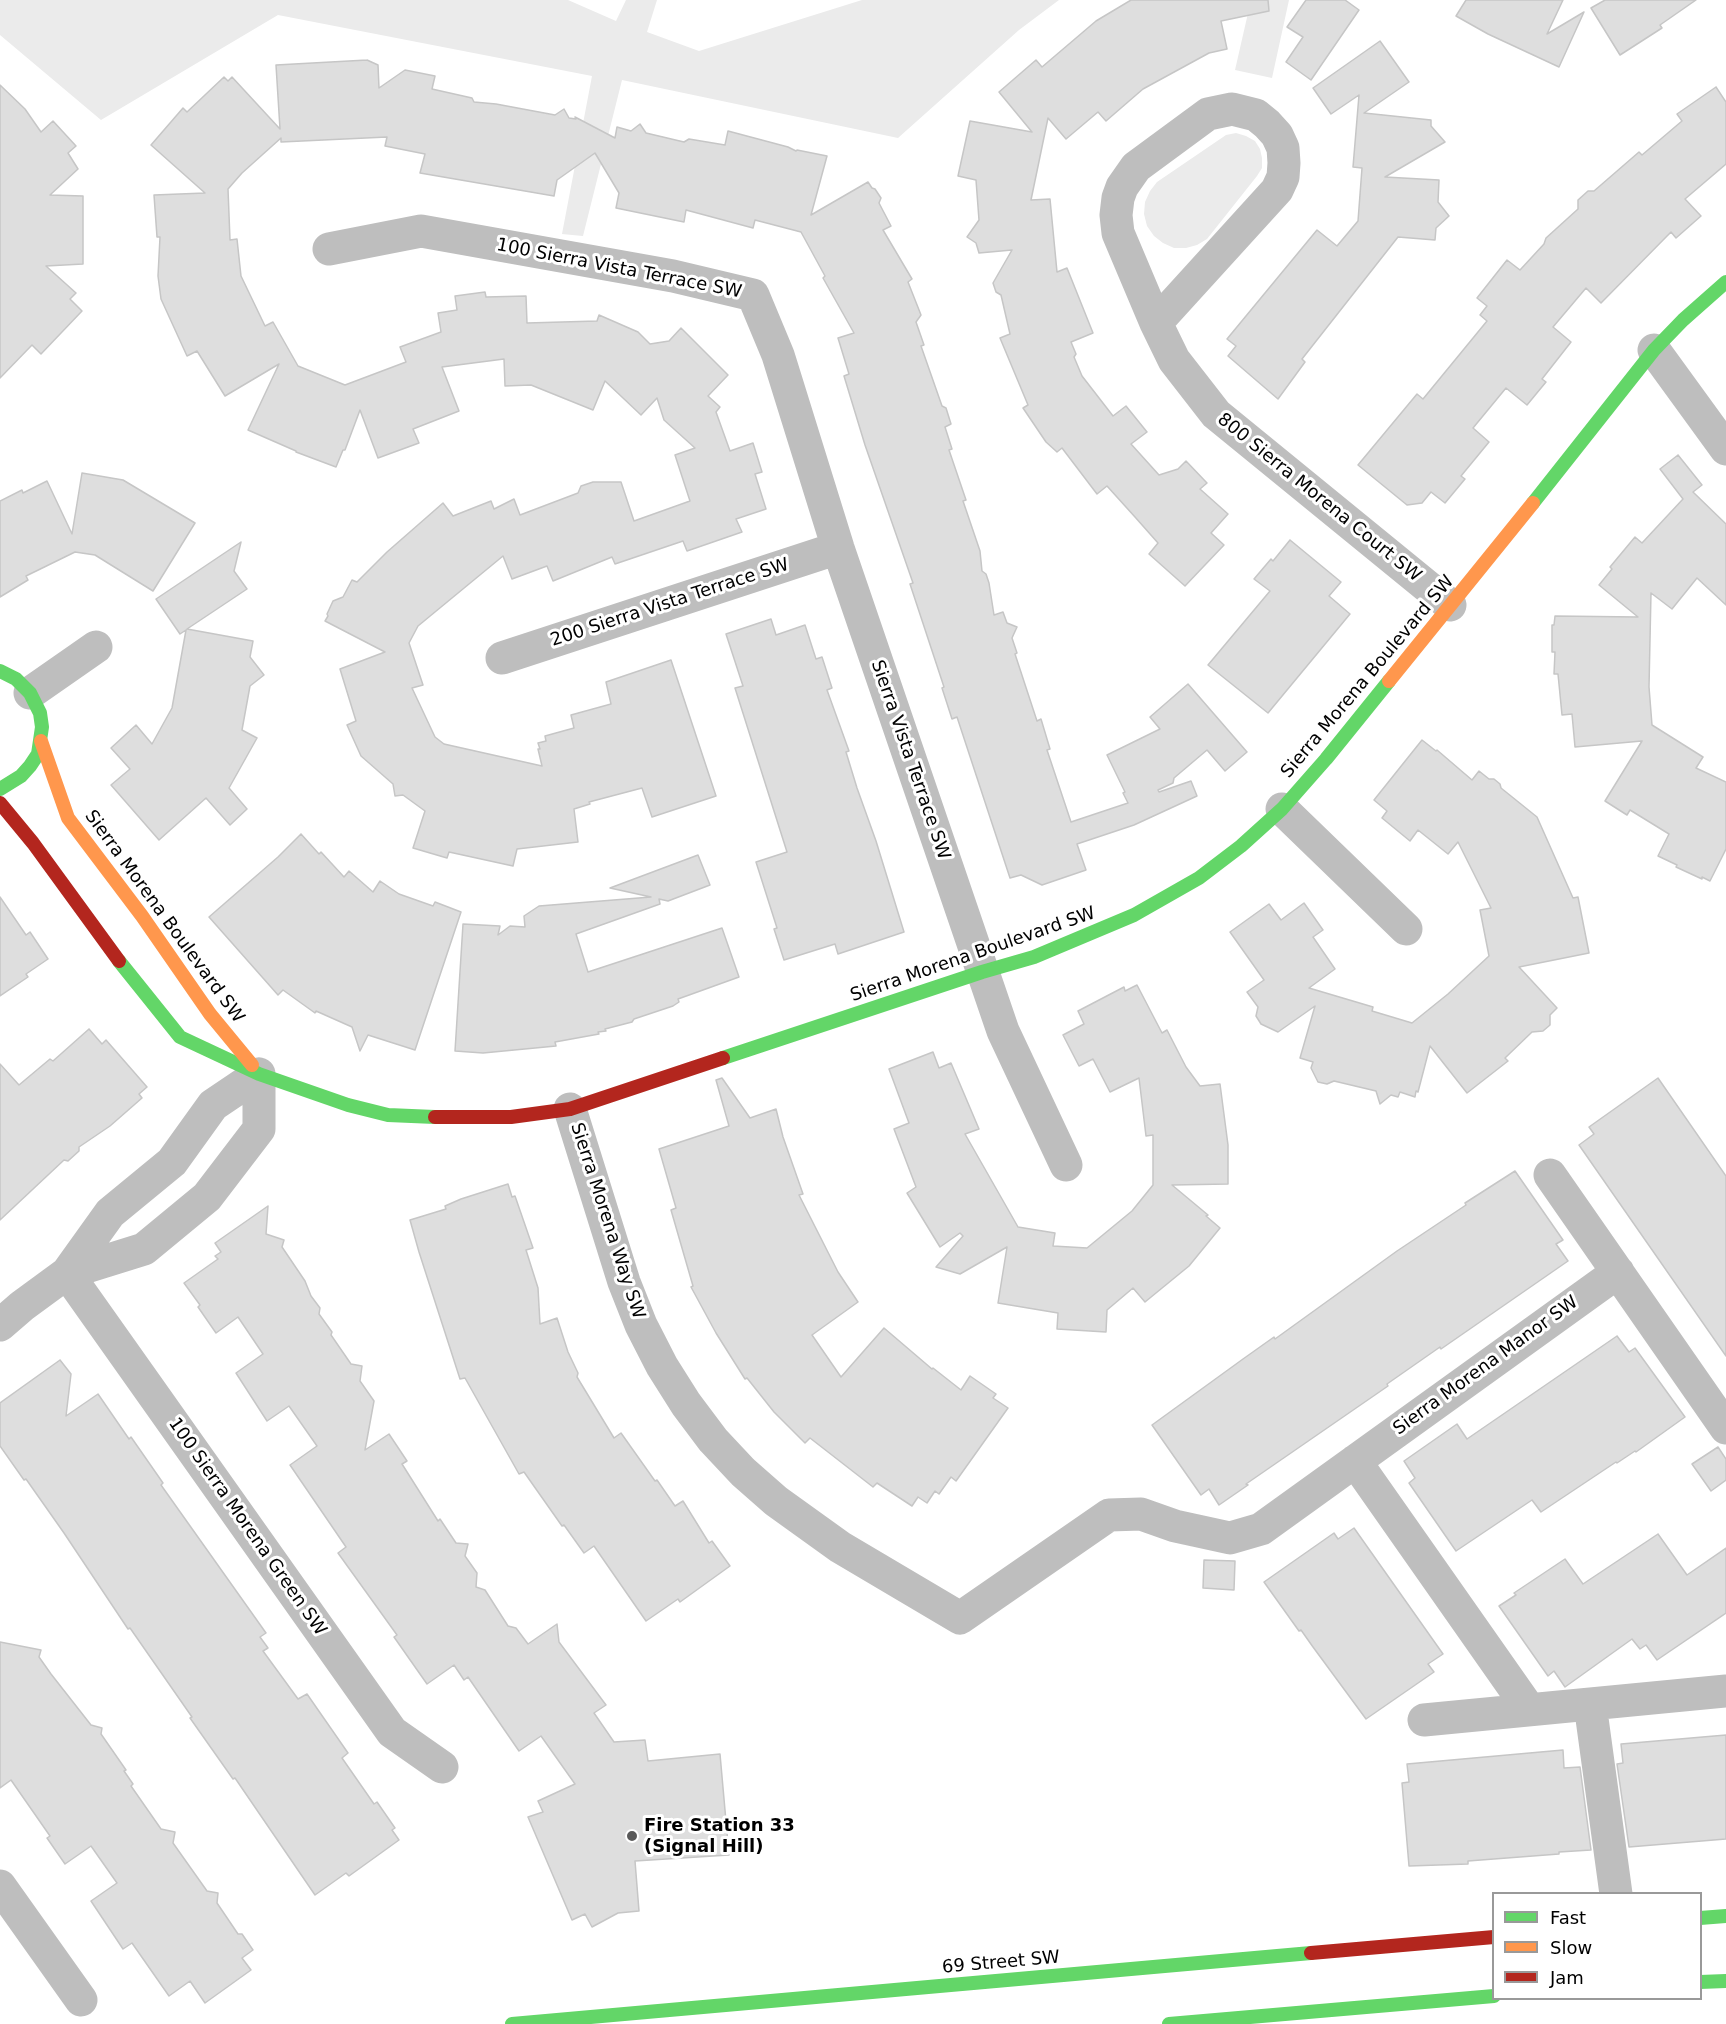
<!DOCTYPE html>
<style>
body{margin:0}
#map{position:relative;width:1726px;height:2024px;overflow:hidden;background:#fff;font-family:"DejaVu Sans",sans-serif}
canvas{display:block}
.legend{position:absolute;left:1492px;top:1892px;width:210px;height:108px;box-sizing:border-box;background:#fff;border:2px solid #999;margin:0;padding:8px 10px;list-style:none;font-size:18px;color:#000}
.legend li{display:flex;align-items:center;gap:12px;height:30px}
.legend b{width:30px;border:2px solid #999}
</style>
<div id="map">
<canvas width="1726" height="2024"></canvas>
<ul class="legend">
<li><b style="height:8px;background:#63d668"></b>Fast</li>
<li><b style="height:8px;background:#ff974d"></b>Slow</li>
<li><b style="height:8px;background:#b3261e"></b>Jam</li>
</ul>
</div>
<script>
const c = document.querySelector('canvas').getContext('2d');
c.lineJoin = 'round';
function paint(path, color) {
  c.fillStyle = color;
  c.fill(path, 'evenodd');
}
function toPath(rows) {
  const path = new Path2D();
  for (const r of rows) {
    path.moveTo(r[0], r[1]);
    for (let i = 2; i < r.length; i += 2) path.lineTo(r[i], r[i + 1]);
  }
  return path;
}
function trace(path, color, width, dash) {
  c.strokeStyle = color;
  c.lineWidth = width;
  c.lineCap = dash ? 'butt' : 'round';
  c.setLineDash(dash || []);
  c.stroke(path);
}
function write(font, color, halo, rows, align = 'center') {
  c.font = font + ' "DejaVu Sans",sans-serif';
  c.lineWidth = 6;
  c.setLineDash([]);
  c.textBaseline = 'middle';
  c.strokeStyle = halo;
  c.fillStyle = color;
  for (const [text, x, y, turn = 0] of rows) {
    c.save();
    c.translate(x, y);
    c.rotate((+turn || 0) * Math.PI / 180);
    c.textAlign = isNaN(turn) ? turn : align;
    if (halo) c.strokeText(text, 0, 0);
    c.fillText(text, 0, 0);
    c.restore();
  }
}
paint(toPath([
 [0,0,568,0,616,21,626,0,657,0,647,32,699,51,862,0,1059,0,1019,30,898,138,622,80,583,236,562,234,592,76,278,15,101,120,0,35],
 [1251,0,1289,0,1272,78,1235,70],
 [1236,133,1246,136,1255,141,1260,149,1262,158,1262,168,1257,176,1207,239,1197,245,1186,248,1174,248,1163,243,1154,236,1147,226,1144,214,1145,202,1150,191,1157,182,1226,135]
]), '#ebebeb');
const building = toPath([
 [1131,0,1268,0,1269,11,1221,21,1227,49,1209,53,1143,89,1106,121,1098,112,1066,139,1048,118,1031,200,1050,199,1057,272,1067,268,1093,333,1071,342,1076,354,1074,357,1082,376,1113,416,1126,406,1147,432,1131,444,1159,475,1178,469,1186,461,1207,483,1200,489,1228,514,1211,533,1224,545,1185,586,1149,554,1158,543,1135,517,1107,486,1097,494,1062,448,1057,452,1046,442,1023,408,1028,405,1000,338,1010,334,1001,295,996,292,993,283,1012,250,979,253,976,243,967,237,979,220,976,180,958,176,970,121,1032,132,999,92,1036,60,1042,67,1096,21,1131,0],
 [1306,0,1345,0,1359,10,1311,80,1286,62,1303,37,1287,27,1306,0],
 [1466,0,1563,0,1547,34,1584,12,1559,67,1488,34,1456,16,1466,0],
 [1605,0,1696,0,1660,25,1662,28,1620,55,1591,8,1605,0],
 [1380,41,1409,82,1364,113,1431,120,1431,126,1445,142,1385,177,1439,180,1438,202,1449,216,1436,228,1435,240,1398,237,1302,359,1305,362,1278,399,1228,356,1236,346,1227,339,1317,230,1337,246,1358,221,1362,168,1353,167,1359,95,1331,114,1313,88,1380,41],
 [367,60,378,65,379,88,405,70,435,76,432,89,472,98,474,102,496,104,555,115,564,109,569,118,576,119,575,117,615,138,617,127,631,131,640,124,646,133,684,142,689,139,725,145,728,131,788,147,796,151,797,150,827,156,811,215,868,182,872,188,875,189,881,198,879,203,891,226,883,230,912,279,908,282,921,315,916,322,924,345,921,346,942,406,946,408,951,424,945,427,952,449,949,450,966,500,963,501,980,551,982,571,986,574,989,583,994,615,1003,612,1007,623,1017,627,1012,638,1017,653,1015,654,1037,721,1041,719,1050,749,1047,750,1071,822,1128,803,1123,793,1125,792,1107,755,1160,729,1150,717,1188,684,1247,752,1225,771,1207,750,1174,778,1173,783,1158,790,1159,792,1191,781,1197,796,1134,825,1077,844,1086,870,1042,885,1021,875,1010,878,957,717,952,719,942,688,944,687,910,584,913,583,865,445,844,376,849,374,838,338,854,333,823,278,825,276,801,232,755,220,753,228,686,210,684,222,616,208,619,193,595,153,557,180,554,196,420,173,425,154,385,146,387,137,281,142,281,138,242,173,228,189,230,240,237,239,241,276,265,326,273,322,298,366,345,385,406,362,400,347,441,332,438,313,457,310,455,296,485,292,486,297,526,296,527,323,597,321,599,315,638,332,650,344,669,341,681,328,728,375,708,396,720,407,716,412,730,451,753,443,762,472,755,474,766,509,736,519,742,532,687,551,683,541,615,564,612,557,553,581,547,566,512,579,503,556,418,626,409,643,423,685,412,688,435,737,444,744,542,766,538,749,540,749,538,743,546,741,545,736,574,728,571,715,611,704,606,682,671,660,716,796,652,817,642,788,589,802,590,804,574,809,578,842,517,849,513,866,449,852,447,858,413,848,425,811,403,795,395,796,393,784,361,756,347,725,356,721,340,669,385,652,325,621,328,616,327,614,333,601,343,597,352,580,357,582,387,552,443,503,453,516,491,501,494,509,514,499,520,515,578,493,581,486,593,482,621,482,634,521,690,501,675,455,695,448,664,420,657,398,641,415,605,381,593,410,531,385,505,386,504,359,442,367,459,411,413,429,419,443,378,458,360,410,345,450,343,450,336,467,296,452,296,451,248,430,279,364,225,396,197,351,187,356,161,299,158,276,160,237,157,237,154,195,205,193,151,145,183,108,187,112,224,77,228,81,232,77,280,129,276,65,367,60],
 [0,85,25,109,41,132,53,121,76,146,68,153,78,169,50,195,83,196,83,264,46,266,76,293,70,299,82,311,41,354,32,345,0,378,0,85],
 [1716,87,1726,102,1726,164,1685,199,1701,216,1676,238,1671,232,1601,303,1586,288,1553,327,1571,342,1542,379,1546,382,1527,405,1506,388,1473,428,1489,442,1461,476,1465,479,1445,503,1431,492,1422,503,1407,505,1358,465,1417,394,1423,399,1487,321,1480,315,1487,306,1477,298,1507,260,1520,270,1544,244,1546,238,1578,209,1578,200,1588,191,1594,191,1639,152,1642,155,1682,121,1677,114,1716,87],
 [1678,455,1702,485,1693,492,1726,524,1726,605,1697,578,1672,609,1651,593,1649,687,1652,725,1703,757,1696,768,1726,782,1726,849,1710,881,1702,877,1702,879,1676,867,1677,865,1658,856,1669,834,1630,810,1627,815,1605,801,1642,741,1575,747,1572,714,1562,715,1558,674,1554,674,1555,652,1552,652,1552,625,1554,625,1555,616,1638,617,1599,585,1612,569,1610,567,1635,537,1642,543,1683,499,1660,469,1678,455],
 [82,473,123,480,195,523,153,591,95,555,75,552,26,576,28,580,0,597,0,501,22,490,23,493,47,481,72,534,82,473],
 [1290,540,1341,582,1329,596,1350,614,1268,713,1208,665,1270,591,1254,579,1271,559,1273,561,1290,540],
 [241,542,234,571,247,589,187,629,253,641,250,657,264,675,250,686,242,730,257,738,229,788,247,809,230,825,206,798,159,840,111,785,130,769,111,748,136,725,152,744,172,708,186,630,180,634,156,599,241,542],
 [771,619,776,635,805,625,816,659,822,657,832,688,827,690,849,751,846,752,857,788,876,841,904,932,838,954,835,944,784,960,774,929,777,928,756,862,787,852,735,688,743,686,726,634,771,619],
 [1422,740,1436,751,1437,750,1472,780,1479,771,1489,779,1494,779,1500,784,1501,788,1537,817,1573,898,1578,897,1589,953,1519,967,1557,1008,1550,1015,1550,1025,1543,1031,1532,1032,1505,1058,1508,1061,1467,1093,1430,1046,1418,1092,1416,1091,1415,1097,1400,1092,1398,1097,1391,1095,1380,1104,1376,1091,1334,1081,1327,1084,1318,1082,1311,1068,1313,1062,1300,1058,1315,1006,1278,1032,1261,1024,1256,1016,1258,1007,1247,992,1264,980,1230,932,1269,904,1281,920,1304,903,1323,930,1313,937,1335,969,1309,988,1373,1007,1372,1011,1412,1023,1448,994,1489,956,1480,910,1491,908,1458,842,1448,854,1418,830,1410,841,1382,818,1387,811,1374,800,1422,740],
 [301,834,319,854,321,852,344,877,349,871,373,892,380,881,399,894,433,906,435,902,461,912,415,1050,368,1035,360,1051,352,1027,316,1011,315,1013,283,990,278,995,209,917,278,857,301,834],
 [698,855,710,885,668,901,659,899,660,904,576,934,588,972,722,928,739,977,678,999,679,1002,673,1006,634,1019,632,1022,605,1029,606,1031,598,1032,599,1034,555,1042,556,1046,483,1053,455,1051,463,924,500,926,498,935,510,926,525,927,524,916,539,906,651,897,610,888,698,855],
 [0,897,26,935,30,932,48,959,26,974,28,977,0,996,0,897],
 [1137,985,1162,1033,1167,1030,1186,1067,1200,1086,1220,1084,1228,1145,1228,1184,1172,1185,1208,1215,1206,1216,1220,1228,1189,1266,1145,1302,1133,1288,1107,1310,1106,1332,1057,1329,1058,1313,998,1303,1007,1247,960,1274,936,1267,963,1236,960,1233,940,1247,907,1193,916,1187,894,1129,909,1123,889,1069,933,1052,939,1068,951,1063,979,1129,965,1134,1018,1227,1055,1233,1053,1246,1087,1248,1132,1211,1153,1185,1153,1135,1146,1136,1139,1078,1110,1092,1093,1059,1079,1066,1063,1035,1084,1024,1078,1011,1124,987,1125,991,1137,985],
 [89,1029,102,1044,106,1040,147,1087,139,1094,142,1098,110,1126,79,1147,79,1151,68,1161,64,1160,0,1220,0,1064,19,1085,50,1059,53,1061,89,1029],
 [722,1078,750,1118,776,1109,783,1137,803,1194,799,1195,838,1272,858,1302,812,1335,841,1377,884,1328,932,1369,933,1368,961,1390,970,1376,996,1394,993,1398,1008,1408,956,1481,951,1477,939,1494,935,1491,927,1503,918,1497,912,1506,877,1483,873,1487,810,1438,805,1443,774,1412,747,1378,745,1379,716,1333,691,1287,693,1286,671,1210,676,1208,659,1149,729,1126,716,1080,722,1078],
 [1658,1078,1726,1176,1726,1356,1579,1145,1594,1134,1589,1127,1658,1078],
 [1515,1171,1563,1240,1556,1244,1568,1261,1441,1349,1440,1347,1387,1384,1388,1386,1246,1484,1248,1485,1219,1505,1209,1489,1201,1495,1152,1425,1243,1359,1274,1337,1275,1339,1397,1251,1466,1205,1465,1203,1515,1171],
 [508,1184,512,1197,515,1196,533,1248,526,1250,538,1288,540,1324,557,1318,568,1352,578,1373,577,1377,614,1438,621,1433,655,1481,657,1480,675,1506,683,1501,709,1543,712,1541,730,1566,680,1602,678,1599,646,1621,594,1546,584,1553,564,1525,562,1526,524,1472,519,1474,465,1378,460,1379,419,1252,410,1220,446,1209,445,1206,461,1199,508,1184],
 [268,1206,266,1234,284,1240,282,1247,305,1281,311,1296,320,1308,319,1314,332,1332,331,1335,351,1364,362,1366,360,1381,374,1401,365,1450,389,1434,407,1461,402,1464,438,1521,440,1519,456,1543,468,1544,465,1556,477,1573,476,1587,485,1590,508,1626,516,1628,528,1644,557,1624,559,1642,606,1705,594,1713,614,1742,645,1740,648,1761,720,1754,729,1855,635,1861,639,1911,618,1913,592,1927,585,1914,572,1920,528,1817,543,1812,538,1801,575,1784,541,1736,519,1751,468,1677,464,1680,454,1665,427,1684,394,1637,397,1635,338,1553,346,1547,290,1465,317,1446,289,1406,267,1421,236,1373,263,1354,238,1317,216,1333,198,1307,200,1305,184,1283,218,1259,215,1256,221,1252,215,1243,268,1206],
 [1617,1336,1629,1352,1635,1348,1685,1417,1636,1452,1635,1451,1617,1463,1616,1462,1541,1512,1532,1500,1456,1551,1409,1483,1415,1478,1404,1461,1457,1424,1467,1439,1617,1336],
 [60,1360,71,1374,66,1416,98,1394,129,1439,131,1437,163,1483,161,1485,266,1633,260,1637,268,1648,263,1651,298,1699,307,1694,348,1753,342,1758,374,1804,377,1802,395,1828,392,1830,399,1840,349,1876,346,1873,315,1895,235,1778,233,1779,190,1718,192,1717,130,1628,128,1629,64,1533,26,1479,24,1480,0,1446,0,1403,60,1360],
 [1718,1447,1726,1459,1726,1480,1711,1491,1692,1464,1718,1447],
 [1354,1528,1443,1654,1428,1664,1434,1672,1366,1719,1313,1647,1301,1630,1299,1631,1264,1582,1334,1533,1338,1539,1354,1528],
 [1658,1534,1687,1575,1726,1548,1726,1613,1657,1660,1646,1645,1640,1649,1632,1639,1565,1687,1554,1671,1548,1676,1499,1606,1516,1595,1514,1593,1565,1559,1583,1584,1658,1534],
 [1204,1560,1235,1561,1234,1590,1203,1588,1204,1560],
 [0,1642,41,1650,39,1657,51,1674,91,1725,102,1728,101,1734,126,1770,124,1771,133,1784,131,1786,161,1829,175,1832,173,1843,207,1891,218,1893,217,1903,238,1934,242,1934,253,1950,242,1958,251,1970,205,2003,190,1981,169,1996,132,1943,123,1949,91,1901,117,1883,91,1846,65,1864,47,1838,50,1836,11,1780,0,1788,0,1642],
 [1726,1735,1726,1839,1629,1847,1617,1764,1623,1763,1621,1744,1726,1735],
 [1563,1750,1564,1768,1580,1767,1591,1850,1559,1852,1559,1854,1468,1861,1468,1864,1409,1866,1402,1783,1409,1782,1407,1764,1563,1750]
]);
paint(building, '#dedede');
trace(building, '#c6c6c6', 1.5);
trace(toPath([
 [329,249,421,231,673,276,753,295,778,355,838,548,1003,1031,1066,1165],
 [1156,323,1277,190,1283,177,1284,163,1283,148,1277,135,1267,124,1256,115,1232,109,1208,114,1136,167,1122,187,1118,198,1116,215,1118,233,1156,323,1174,360,1216,414,1450,605],
 [1654,350,1726,449],
 [502,658,838,548],
 [30,693,96,647],
 [1282,809,1406,929],
 [570,1109,624,1282,641,1325,662,1366,686,1404,713,1440,743,1472,776,1501,840,1547,960,1618,1109,1515,1141,1514,1175,1526,1230,1538,1261,1529,1618,1272],
 [1550,1175,1726,1428],
 [67,1273,392,1732,442,1767],
 [67,1273,144,1249,207,1197,259,1129,259,1074],
 [0,1325,22,1306,67,1273,110,1213,172,1162,213,1105,259,1074],
 [1355,1461,1529,1709],
 [1590,1704,1616,1894],
 [1424,1720,1726,1691],
 [0,1886,81,2000]
]), '#bebebe', 33);
trace(toPath([
 [1533,503,1654,350,1683,320,1726,282],
 [0,671,16,679,30,693,40,713,42,727,38,754,30,766,21,776,0,789],
 [119,961,180,1037,259,1074,348,1105,388,1115,435,1117],
 [723,1058,982,972,1034,957,1134,915,1199,878,1241,846,1282,809,1326,759,1389,681],
 [1700,1918,1726,1916],
 [1700,1982,1726,1981],
 [512,2024,1311,1953],
 [1169,2024,1494,1996]
]), '#63d668', 14);
trace(toPath([
 [1389,681,1533,503],
 [41,741,68,818,142,916,210,1014,252,1065]
]), '#ff974d', 14);
trace(toPath([
 [0,803,33,843,119,961],
 [435,1117,511,1117,570,1109,723,1058],
 [1311,1953,1494,1937]
]), '#b3261e', 14);
for (const [x, y, r, color] of [
 [632,1836,6,"#595959"]
]) {
  const dot = new Path2D();
  dot.arc(x, y, r, 0, 2 * Math.PI);
  c.fillStyle = color;
  c.fill(dot);
  trace(dot, '#fff', 2);
}
write('18px', '#000', '#fff', [
 ["100 Sierra Vista Terrace SW",619,269,11],
 ["800 Sierra Morena Court SW",1319,498,39],
 ["200 Sierra Vista Terrace SW",670,603,-18],
 ["Sierra Morena Boulevard SW",1368,677,-50],
 ["Sierra Vista Terrace SW",910,760,71],
 ["Sierra Morena Boulevard SW",164,917,54],
 ["Sierra Morena Boulevard SW",973,955,-19],
 ["Sierra Morena Way SW",607,1221,72],
 ["Sierra Morena Manor SW",1486,1366,-36],
 ["100 Sierra Morena Green SW",247,1527,55],
 ["69 Street SW",1001,1963,-5]
]);
write('bold 18px', '#000', '#fff', [
 ["Fire Station 33",644,1826],
 ["(Signal Hill)",644,1847]
], 'left');
</script>
